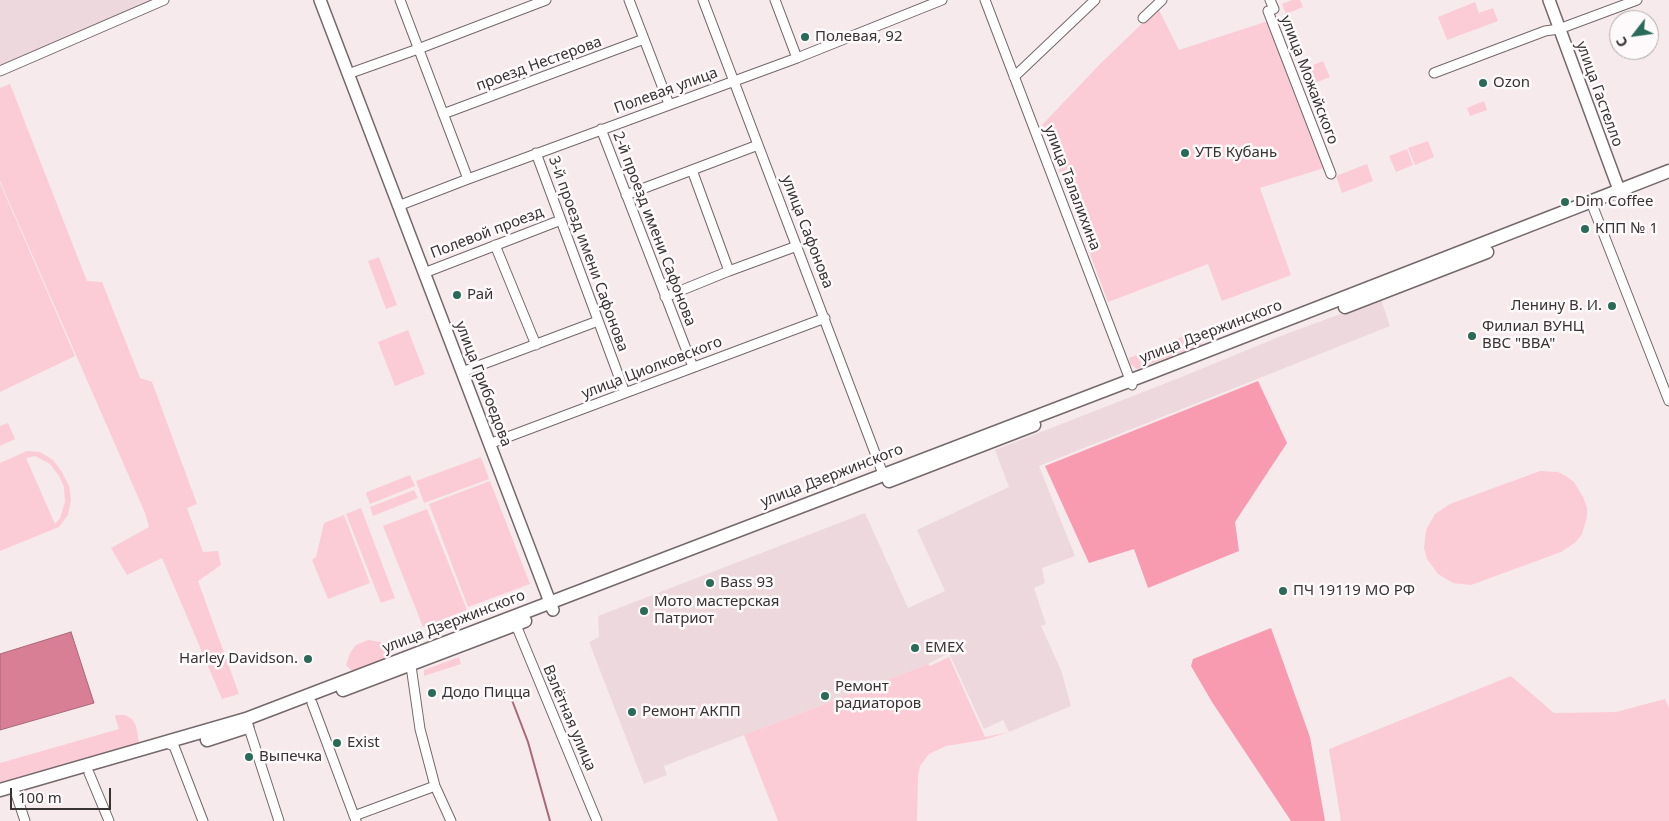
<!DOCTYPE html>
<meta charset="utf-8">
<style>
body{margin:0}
#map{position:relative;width:1669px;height:821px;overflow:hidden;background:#f6eaec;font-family:"Noto Sans",sans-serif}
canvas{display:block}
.north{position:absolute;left:1609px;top:10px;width:50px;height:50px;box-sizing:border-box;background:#fef9fa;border:1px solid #afaaab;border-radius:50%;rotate:240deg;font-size:14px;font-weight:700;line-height:20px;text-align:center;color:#383434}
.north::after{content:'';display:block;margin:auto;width:18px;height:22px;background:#296a58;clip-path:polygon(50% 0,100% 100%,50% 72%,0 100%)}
.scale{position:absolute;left:10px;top:788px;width:101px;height:22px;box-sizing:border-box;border:2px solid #383434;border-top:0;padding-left:6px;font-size:15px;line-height:18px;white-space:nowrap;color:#383434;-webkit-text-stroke:4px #fef9fa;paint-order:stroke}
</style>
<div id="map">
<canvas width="1669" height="821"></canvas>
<div class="north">С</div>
<div class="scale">100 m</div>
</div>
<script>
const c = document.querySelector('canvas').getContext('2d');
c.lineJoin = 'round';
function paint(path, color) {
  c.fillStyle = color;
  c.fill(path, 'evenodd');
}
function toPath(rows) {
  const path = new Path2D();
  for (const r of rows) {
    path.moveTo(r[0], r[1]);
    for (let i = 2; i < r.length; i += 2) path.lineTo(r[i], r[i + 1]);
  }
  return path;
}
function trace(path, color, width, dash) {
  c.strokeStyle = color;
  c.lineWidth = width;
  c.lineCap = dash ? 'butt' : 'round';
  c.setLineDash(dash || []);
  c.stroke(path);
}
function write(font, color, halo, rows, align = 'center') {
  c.font = font + ' "Noto Sans",sans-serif';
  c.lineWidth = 5;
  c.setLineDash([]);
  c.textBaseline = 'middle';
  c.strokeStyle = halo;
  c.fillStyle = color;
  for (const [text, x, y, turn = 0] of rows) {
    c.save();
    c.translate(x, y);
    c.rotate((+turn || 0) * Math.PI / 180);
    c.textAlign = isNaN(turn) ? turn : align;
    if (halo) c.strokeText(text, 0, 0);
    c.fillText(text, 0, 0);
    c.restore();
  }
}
paint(toPath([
 [0,0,158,0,0,66],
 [1381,299,1390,326,1039,466,1075,556,1042,568,1045,583,1034,588,1046,624,1041,626,1061,670,1071,706,1009,732,1003,720,984,729,949,653,928,664,664,766,667,775,644,784,589,642,599,637,598,616,865,513,908,608,945,591,917,530,1009,487,995,450,1179,378,1286,334]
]), '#edd9dd');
paint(toPath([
 [1292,0,1300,0,1303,7,1286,14,1282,4],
 [1475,2,1479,13,1493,8,1498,21,1447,40,1438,17],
 [1158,8,1179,50,1268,21,1324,168,1260,188,1291,275,1222,301,1208,264,1108,302,1042,125,1099,65],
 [1323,61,1330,77,1310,85,1303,69],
 [10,84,87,281,102,282,140,378,152,382,197,504,187,508,203,552,218,551,221,565,198,581,239,694,222,699,162,558,127,575,111,548,149,527,145,513,0,181,0,88],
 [1484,101,1487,110,1470,116,1467,108],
 [1428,141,1434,157,1415,165,1408,148],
 [1407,149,1413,165,1396,172,1389,156],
 [1367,164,1373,181,1342,193,1336,176],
 [0,183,75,356,0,392],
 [379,257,397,305,386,309,368,261],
 [408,330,425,374,395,386,378,342],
 [1196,331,1203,335,1203,342,1201,345,1137,369,1130,364,1129,358],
 [8,423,15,439,0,446,0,426],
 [27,451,40,452,53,460,62,472,69,486,71,500,68,515,59,527,0,551,0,463],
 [35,456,50,464,59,476,64,487,65,502,60,518,55,524,26,458],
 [481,457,489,479,424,503,416,481],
 [1540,471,1558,472,1566,476,1574,482,1583,497,1587,508,1587,517,1582,534,1576,542,1561,552,1471,585,1453,583,1438,574,1427,559,1424,548,1426,530,1435,514,1450,504],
 [410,475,415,486,370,504,366,494,367,492],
 [490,481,530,584,468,607,429,504],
 [414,490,418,498,373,516,370,507],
 [361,508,395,598,381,603,346,514],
 [427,509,467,610,423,627,383,526],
 [344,515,370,583,328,599,312,560,316,557,324,523],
 [368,640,381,642,390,651,392,656,352,671,346,665,350,653,356,645],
 [459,657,461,664,424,676,424,670],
 [949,657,985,737,1009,732,983,740,946,746,929,754,920,766,918,776,917,821,778,821,744,735,928,664,930,666],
 [1511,676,1554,713,1616,712,1665,699,1669,708,1669,821,1341,821,1329,749],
 [116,715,125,715,132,719,136,726,139,743,0,783,0,763,119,729,115,717]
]), '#fcccd6');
paint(toPath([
 [1258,381,1287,443,1235,522,1239,551,1148,588,1134,549,1089,563,1045,466],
 [1271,628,1310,737,1325,821,1291,821,1212,702,1191,666,1193,659]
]), '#f89bb1');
const water = toPath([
 [71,632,94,703,0,730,0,654,71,632]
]);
paint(water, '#d97f95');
trace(water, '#a96878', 1);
trace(toPath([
 [510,695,528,742,550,821]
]), '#a96878', 2);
const street = toPath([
 [400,0,468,179],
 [629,0,669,104],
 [703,0,883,474],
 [775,0,797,58],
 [985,0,1132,385],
 [1270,0,1274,9,1268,11,1331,174],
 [1143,18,1162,0],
 [0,71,164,0],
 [1434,73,1545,31,1559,29,1637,0],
 [348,74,418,49,546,0],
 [1014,77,1095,0],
 [443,114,644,39],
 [601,129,693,367],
 [536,153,625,393],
 [692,170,729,271],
 [626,195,758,145],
 [1591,202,1669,401],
 [398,206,468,179,797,58,942,0],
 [495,245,536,345],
 [424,273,561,220],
 [665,297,729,271,797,246],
 [462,372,598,321],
 [489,444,825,318],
 [517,624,518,630,597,821],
 [411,666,420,729,435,786,451,821],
 [312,703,356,821],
 [247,722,279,821],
 [166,743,174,746,203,821],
 [89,773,109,821],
 [16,794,25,821],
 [354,816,435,786]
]);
const secondary = toPath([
 [320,0,553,610],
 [1549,0,1622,198]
]);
const primary = toPath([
 [1345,307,1487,252],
 [889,481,1034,425],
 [343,690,525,621],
 [207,740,247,727],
 [0,790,246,719,1155,371,1669,171]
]);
trace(street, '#73686a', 11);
trace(secondary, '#73686a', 14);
trace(primary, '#73686a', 15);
trace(street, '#fff', 9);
trace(secondary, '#fff', 11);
trace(primary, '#fff', 12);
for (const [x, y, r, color] of [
 [805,37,5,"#296a58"],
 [1483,83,5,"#296a58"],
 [1185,153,5,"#296a58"],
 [1565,202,5,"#296a58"],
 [1585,229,5,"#296a58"],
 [457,295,5,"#296a58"],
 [1612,306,5,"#296a58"],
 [1472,336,5,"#296a58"],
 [710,583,5,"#296a58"],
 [1283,591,5,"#296a58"],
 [644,611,5,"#296a58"],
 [915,648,5,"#296a58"],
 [308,659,5,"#296a58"],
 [432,693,5,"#296a58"],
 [825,696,5,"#296a58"],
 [632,712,5,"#296a58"],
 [337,743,5,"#296a58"],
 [249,757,5,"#296a58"]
]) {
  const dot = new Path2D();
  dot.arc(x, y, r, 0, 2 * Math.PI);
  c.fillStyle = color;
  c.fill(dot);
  trace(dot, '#fef9fa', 2);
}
write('15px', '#383434', '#fef9fa', [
 ["Полевая, 92",815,37],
 ["Ozon",1493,83],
 ["УТБ Кубань",1195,153],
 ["Dim Coffee",1575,202],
 ["КПП № 1",1595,229],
 ["Рай",467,295],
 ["Ленину В. И.",1602,306,"right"],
 ["Филиал ВУНЦ",1482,327],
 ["ВВС \"ВВА\"",1482,344],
 ["Bass 93",720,583],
 ["ПЧ 19119 МО РФ",1293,591],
 ["Мото мастерская",654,602],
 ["Патриот",654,619],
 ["EMEX",925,648],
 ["Harley Davidson.",298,659,"right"],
 ["Ремонт",835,687],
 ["радиаторов",835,704],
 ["Додо Пицца",442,693],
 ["Ремонт АКПП",642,712],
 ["Exist",347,743],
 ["Выпечка",259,757]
], 'left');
write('15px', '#383434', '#fef9fa', [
 ["проезд Нестерова",539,64,-20],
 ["улица Можайского",1309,80,69],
 ["Полевая улица",666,91,-20],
 ["улица Гастелло",1599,94,70],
 ["улица Талалихина",1072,188,69],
 ["2-й проезд имени Сафонова",654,229,69],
 ["улица Сафонова",807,232,69],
 ["Полевой проезд",487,233,-21],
 ["3-й проезд имени Сафонова",588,254,70],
 ["улица Дзержинского",1211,332,-21],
 ["улица Циолковского",652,368,-21],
 ["улица Грибоедова",483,384,69],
 ["улица Дзержинского",832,476,-21],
 ["улица Дзержинского",454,622,-21],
 ["Взлётная улица",569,718,67]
]);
</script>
